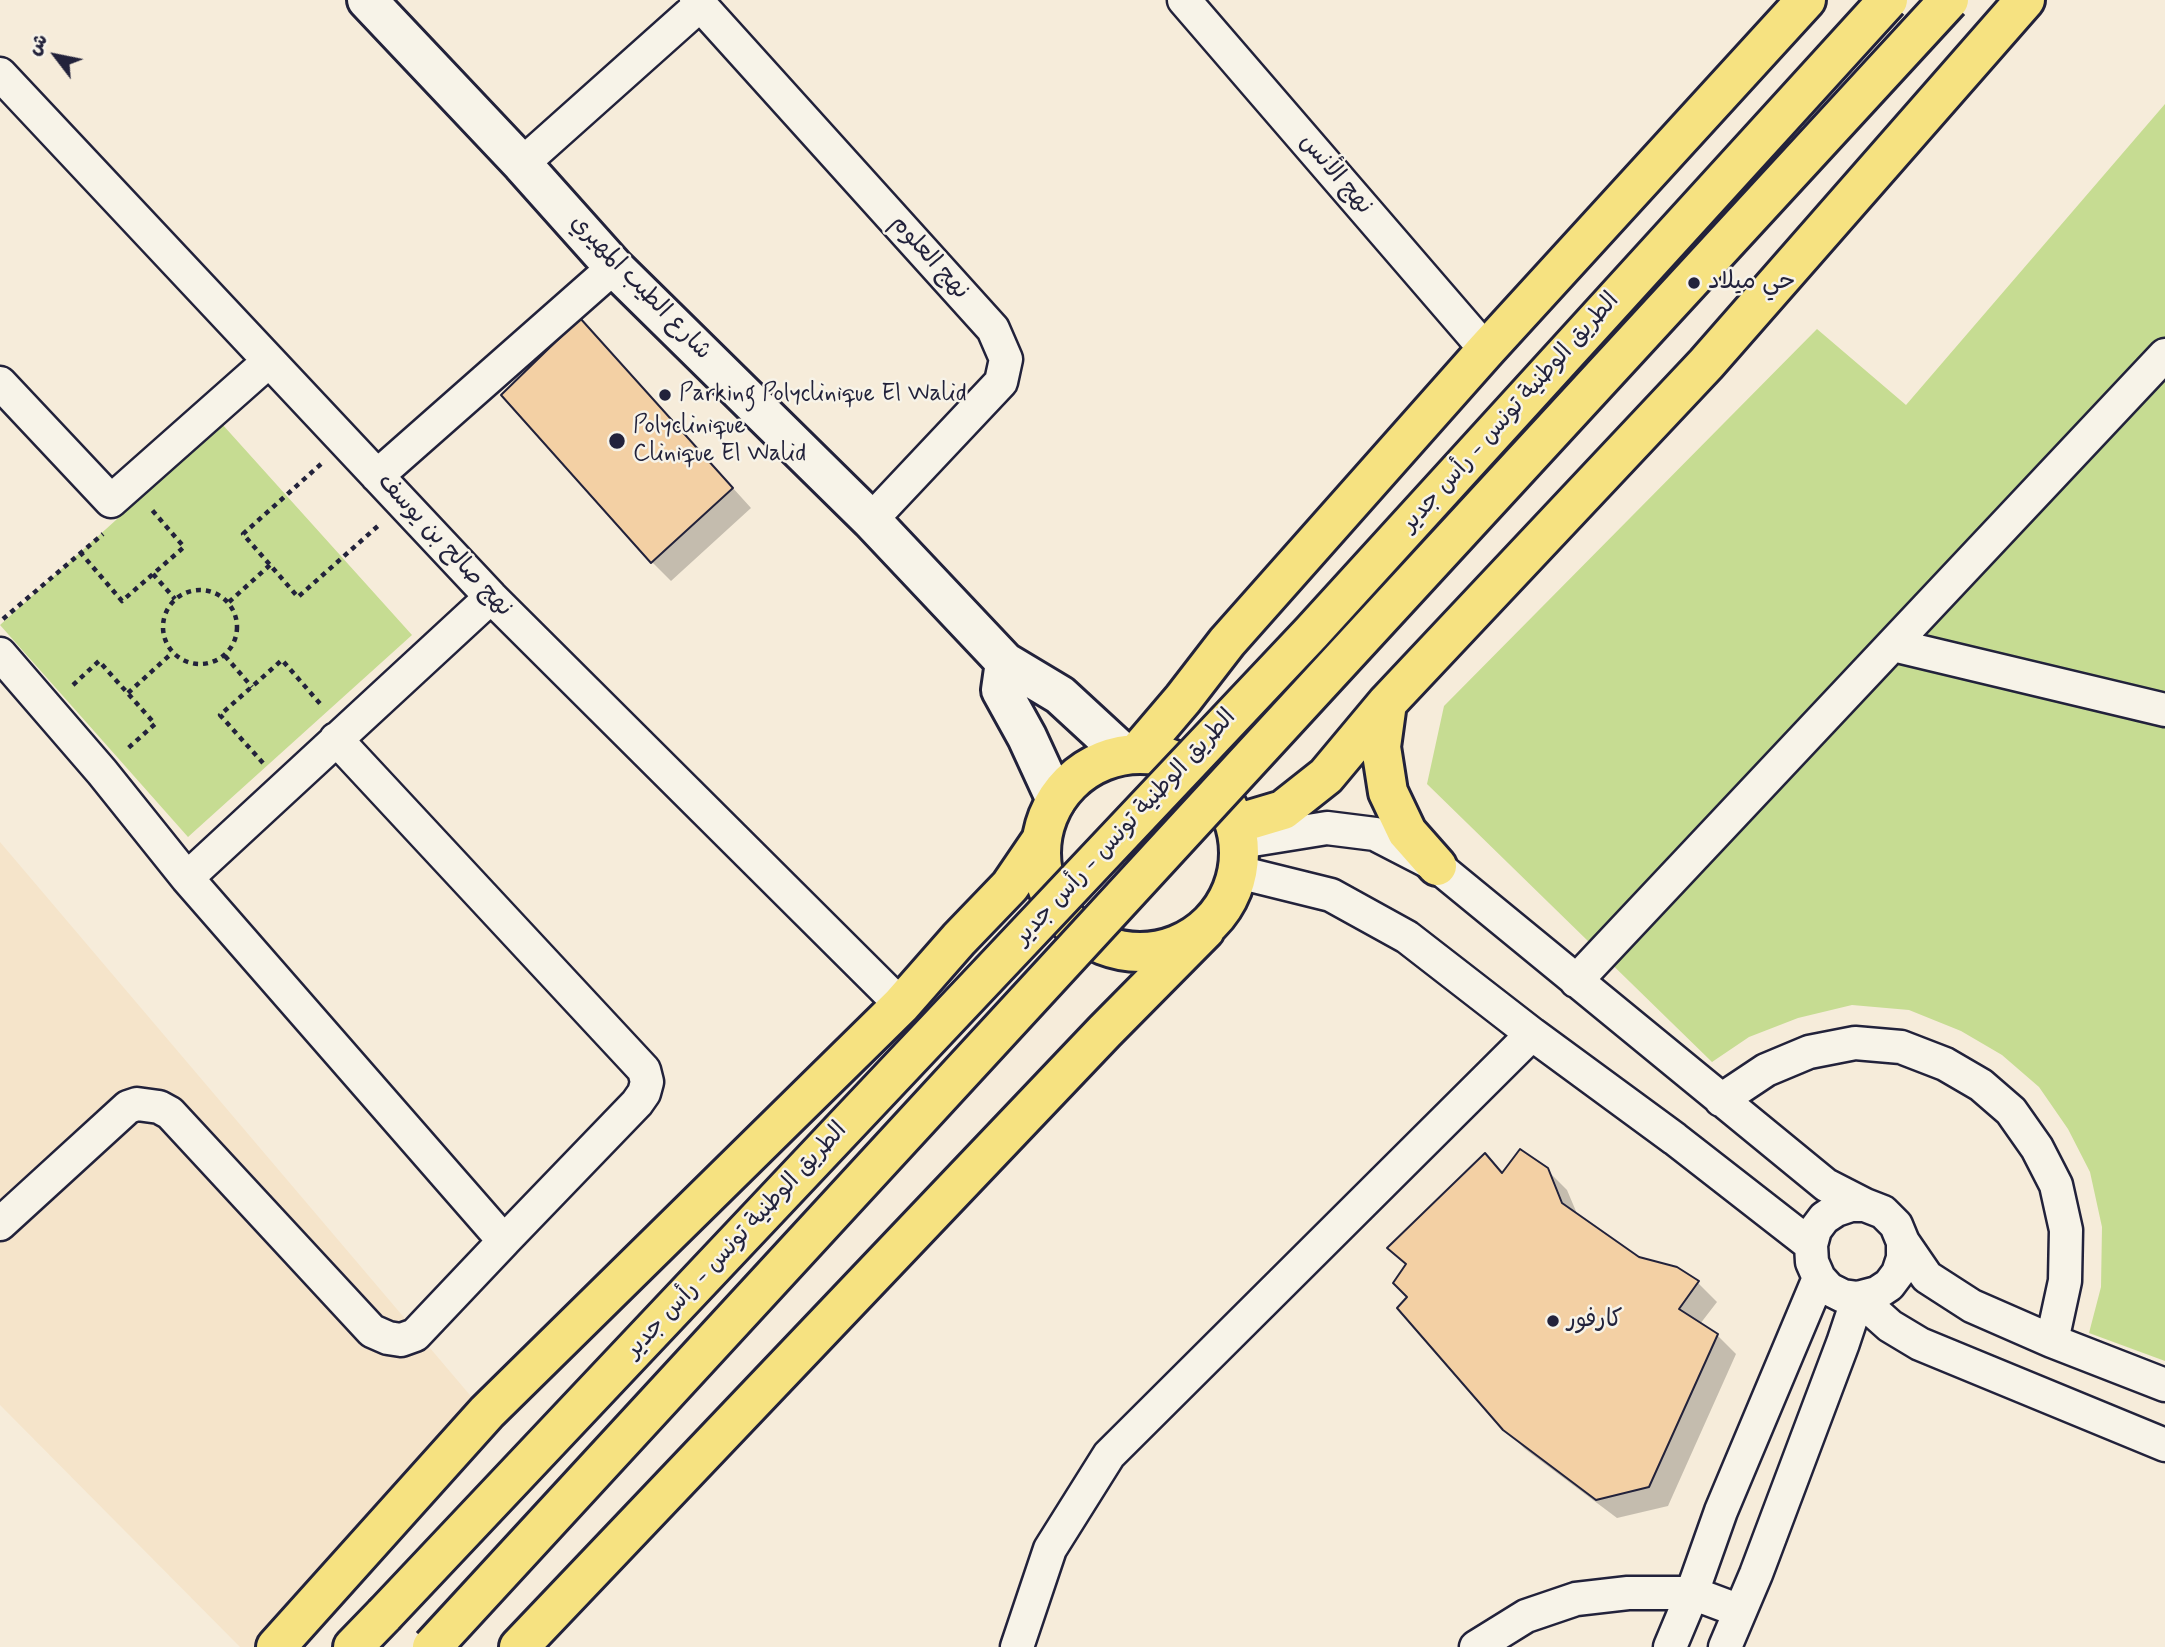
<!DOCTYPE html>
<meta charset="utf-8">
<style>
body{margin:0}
#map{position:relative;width:2165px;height:1647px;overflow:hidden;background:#f6ecda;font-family:Mynerve,"Playpen Sans Arabic",sans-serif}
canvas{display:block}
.north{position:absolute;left:21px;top:21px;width:70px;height:70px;-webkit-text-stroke:5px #f7f3e8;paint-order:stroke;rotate:302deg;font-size:19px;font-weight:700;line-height:28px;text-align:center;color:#22223b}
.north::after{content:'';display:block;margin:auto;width:24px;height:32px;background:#22223b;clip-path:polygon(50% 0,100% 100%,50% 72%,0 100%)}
</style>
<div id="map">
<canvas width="2165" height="1647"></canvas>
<div class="north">ش</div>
</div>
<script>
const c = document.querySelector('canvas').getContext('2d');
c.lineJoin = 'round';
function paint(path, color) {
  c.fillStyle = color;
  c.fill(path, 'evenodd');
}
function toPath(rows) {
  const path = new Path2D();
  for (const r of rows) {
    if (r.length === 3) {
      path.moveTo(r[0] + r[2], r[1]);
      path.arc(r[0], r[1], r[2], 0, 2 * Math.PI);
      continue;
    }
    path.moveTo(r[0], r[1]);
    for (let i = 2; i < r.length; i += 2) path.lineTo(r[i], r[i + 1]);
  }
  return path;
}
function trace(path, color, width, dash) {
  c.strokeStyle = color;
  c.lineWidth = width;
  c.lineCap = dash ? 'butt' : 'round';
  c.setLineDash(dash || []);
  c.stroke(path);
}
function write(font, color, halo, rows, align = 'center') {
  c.font = font + ' Mynerve,"Playpen Sans Arabic",sans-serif';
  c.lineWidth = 5;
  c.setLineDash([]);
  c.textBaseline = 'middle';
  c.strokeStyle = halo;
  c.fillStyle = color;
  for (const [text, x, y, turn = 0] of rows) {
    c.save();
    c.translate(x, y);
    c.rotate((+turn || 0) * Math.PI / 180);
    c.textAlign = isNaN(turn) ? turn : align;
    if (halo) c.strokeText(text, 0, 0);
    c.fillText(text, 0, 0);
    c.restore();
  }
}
paint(toPath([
 [0,842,475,1401,256,1647,240,1647,0,1405]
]), '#f5e4ca');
paint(toPath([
 [2165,104,2165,1361,2089,1333,2101,1287,2102,1227,2090,1172,2068,1129,2039,1087,2002,1055,1961,1031,1909,1010,1852,1005,1798,1018,1749,1037,1712,1062,1427,784,1444,706,1817,329,1906,405],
 [222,424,412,635,188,837,0,625]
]), '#c6dc92');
paint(toPath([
 [599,340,751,508,671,581,652,562],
 [1485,1155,1504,1174,1547,1170,1567,1190,1578,1216,1638,1258,1677,1269,1698,1283,1717,1302,1700,1324,1717,1335,1736,1354,1668,1506,1617,1518,1525,1449,1505,1429,1409,1297,1407,1265,1389,1248]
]), '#0003');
const building = toPath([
 [580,318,733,488,651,563,501,395,580,318],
 [1520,1149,1548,1168,1562,1203,1639,1257,1677,1267,1699,1281,1679,1309,1718,1334,1649,1487,1596,1500,1503,1430,1397,1308,1407,1297,1393,1283,1406,1264,1387,1248,1485,1153,1502,1173,1520,1149]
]);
paint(building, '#f3d0a4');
trace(building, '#22223b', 2);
const minor = toPath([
 [696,0,993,329,1006,359,1001,382,871,520],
 [1184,0,1486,350],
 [0,74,491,597,901,1005],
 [522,164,700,5],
 [0,383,111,501,269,361],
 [377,476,614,267],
 [1893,645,2165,710],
 [0,654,102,772,187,878,504,1241,637,1103,644,1093,647,1082,644,1070,336,739],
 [1240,842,1327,828,1375,834,1437,866,1826,1185,1865,1205],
 [1238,872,1331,895,1407,937,1532,1034,1675,1139,1811,1245],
 [187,878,491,597],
 [1576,981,2165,355],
 [1721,1100,1766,1070,1809,1052,1855,1043,1901,1047,1945,1064,1981,1085,2011,1111,2037,1148,2056,1185,2066,1230,2065,1281,2052,1341],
 [0,1224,128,1107,137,1104,159,1107,170,1113,372,1331,388,1338,401,1340,415,1335,504,1241],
 [1903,1242,1927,1277,1972,1306,2052,1341,2165,1385],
 [1862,1298,1871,1309,1890,1326,1920,1344,2165,1445],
 [1017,1647,1050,1549,1109,1455,1532,1034],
 [1476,1647,1526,1616,1576,1599,1628,1593,1692,1593,1740,1611],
 [1670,1647,1688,1604,1721,1511,1819,1278,1812,1262,1811,1245,1815,1230,1824,1218,1836,1210,1851,1205,1865,1205,1883,1212,1896,1225,1903,1242,1903,1258,1898,1273,1889,1285,1877,1293,1858,1298,1843,1296,1829,1289,1819,1278],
 [1725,1647,1756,1574,1843,1343,1858,1298]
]);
const tertiary = toPath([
 [367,0,522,164,614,267,871,520,1005,662,1060,695,1124,754],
 [1005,662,1001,690,1027,737,1056,800]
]);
const primary = toPath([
 [1387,703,1381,747,1388,792,1407,832,1437,866],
 [1137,753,1183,699,1227,642,1486,350,1806,0],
 [1140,853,99],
 [1236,824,1283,810,1326,776,1387,703,1706,364,2025,0],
 [276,1647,487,1412,901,1005,959,939,1010,886,1042,839],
 [519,1647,1105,1031,1205,930]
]);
const trunk = toPath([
 [353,1647,384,1615]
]);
trace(minor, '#22223b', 37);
trace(tertiary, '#22223b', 44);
trace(primary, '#22223b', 44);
trace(trunk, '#22223b', 44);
trace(toPath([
 [321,464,243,534,298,597,379,525],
 [80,552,122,601,184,547,152,510],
 [153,574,175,599],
 [200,627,37],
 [229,602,270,565],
 [3,619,103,534],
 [225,656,252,687],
 [73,685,99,661,155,724,126,750],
 [128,693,172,653],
 [263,763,220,715,282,660,323,707]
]), '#22223b', 4.5, [5, 5]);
trace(minor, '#f7f3e8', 32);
trace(tertiary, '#f7f3e8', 38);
trace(primary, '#f6e281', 38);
trace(trunk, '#f6e281', 38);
const trunkBridge = toPath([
 [384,1615,1311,633,1888,0],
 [432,1647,1949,0]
]);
trace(trunkBridge, '#22223b', 44, []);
trace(trunkBridge, '#f6e281', 38);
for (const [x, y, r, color] of [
 [1694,283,7,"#22223b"],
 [665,395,7,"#22223b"],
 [617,441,9,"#22223b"],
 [1553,1321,7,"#22223b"]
]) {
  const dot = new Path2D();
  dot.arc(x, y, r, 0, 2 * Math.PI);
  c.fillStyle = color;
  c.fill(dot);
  trace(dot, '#f7f3e8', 2.5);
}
write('24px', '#22223b', '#f7f3e8', [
 ["نهج الأنس",1335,175,49],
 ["نهج العلوم",929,258,48],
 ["شارع الطيب المهيري",640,288,46],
 ["الطريق الوطنية تونس - رأس جدير",1511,413,-48],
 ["نهج صالح بن يوسف",444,546,47],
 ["الطريق الوطنية تونس - رأس جدير",1126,828,-47],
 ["الطريق الوطنية تونس - رأس جدير",737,1241,-47]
]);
write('24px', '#22223b', '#f7f3e8', [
 ["حي ميلاد",1708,283],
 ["Parking Polyclinique El Walid",679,395],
 ["Polyclinique",633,427],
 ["Clinique El Walid",633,455],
 ["كارفور",1567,1321]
], 'left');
</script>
